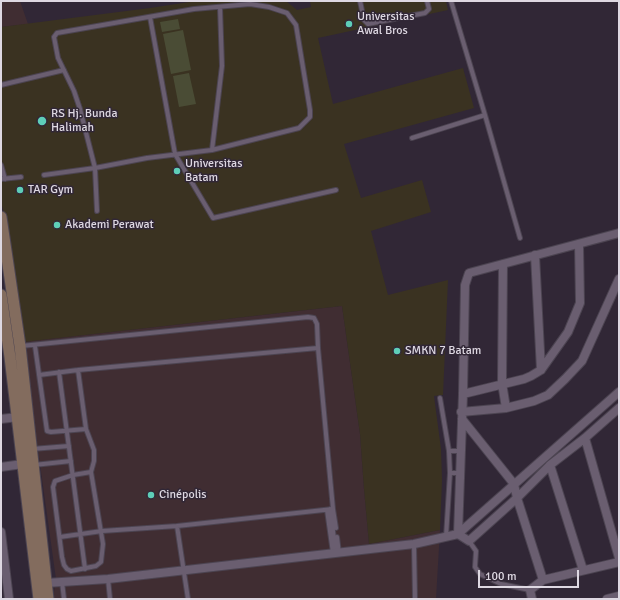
<!DOCTYPE html>
<meta charset="utf-8">
<style>
body{margin:0}
#map{position:relative;width:620px;height:600px;overflow:hidden;background:#312736;font-family:Signika,sans-serif}
canvas{display:block}
.frame{position:absolute;inset:0;border:2px solid #ded8e2;pointer-events:none}
.scale{position:absolute;left:478px;top:570px;width:101px;height:18px;box-sizing:border-box;border:2px solid #ded8e2;border-top:0;padding-left:5px;font-size:12px;line-height:14px;white-space:nowrap;color:#ded8e2;-webkit-text-stroke:3px #312736;paint-order:stroke}
</style>
<div id="map">
<canvas width="620" height="600"></canvas>
<div class="frame"></div>
<div class="scale">100 m</div>
</div>
<script>
const c = document.querySelector('canvas').getContext('2d');
c.lineJoin = 'round';
function paint(path, color) {
  c.fillStyle = color;
  c.fill(path, 'evenodd');
}
function toPath(rows) {
  const path = new Path2D();
  for (const r of rows) {
    path.moveTo(r[0], r[1]);
    for (let i = 2; i < r.length; i += 2) path.lineTo(r[i], r[i + 1]);
  }
  return path;
}
function trace(path, color, width, dash) {
  c.strokeStyle = color;
  c.lineWidth = width;
  c.lineCap = dash ? 'butt' : 'round';
  c.setLineDash(dash || []);
  c.stroke(path);
}
function write(font, color, halo, rows, align = 'center') {
  c.font = font + ' Signika,sans-serif';
  c.lineWidth = 3;
  c.setLineDash([]);
  c.textBaseline = 'middle';
  c.strokeStyle = halo;
  c.fillStyle = color;
  for (const [text, x, y, turn = 0] of rows) {
    c.save();
    c.translate(x, y);
    c.rotate((+turn || 0) * Math.PI / 180);
    c.textAlign = isNaN(turn) ? turn : align;
    if (halo) c.strokeText(text, 0, 0);
    c.fillText(text, 0, 0);
    c.restore();
  }
}
paint(toPath([
 [1,1,20,1,28,24,1,27],
 [342,306,360,434,364,489,369,544,440,530,436,599,53,599,56,579,23,342]
]), '#402d32');
paint(toPath([
 [196,1,286,1,297,10,311,7,310,1,446,1,448,10,318,38,333,104,463,68,474,108,344,144,361,198,422,180,431,212,371,231,388,295,448,280,443,395,434,396,441,449,442,480,440,530,369,544,364,489,360,434,342,306,23,342,7,225,1,202,1,27,150,8]
]), '#3a3221');
paint(toPath([
 [178,19,180,29,162,32,160,22],
 [183,30,191,70,171,74,163,34],
 [189,73,196,104,179,107,173,76]
]), '#4a4c35');
const lane = toPath([
 [360,1,364,20,368,24,425,13,429,9,427,1],
 [451,1,485,115,520,238],
 [150,17,175,154,213,218,336,190],
 [1,85,64,70],
 [412,138,485,115],
 [212,150,222,66,220,7],
 [1,165,5,179],
 [44,175,95,168,147,158,212,150,299,128,310,117,310,110,296,25,287,13,269,7,250,4,194,9,57,33,54,37,58,58,74,91,80,109,95,168,97,211],
 [1,179,21,177],
 [21,346,308,317,314,318,317,324,318,348],
 [35,346,47,431,51,432,86,429],
 [78,370,86,429,94,450,94,461,91,472,103,544,101,562,96,566,71,571,67,569,64,565,62,557,53,487,55,481,73,475,91,472],
 [59,372,85,569],
 [39,375,78,370,318,348,333,509,177,526,102,531,60,537],
 [440,398,449,451,450,473,460,473],
 [32,449,69,446],
 [449,451,461,451],
 [34,465,71,461],
 [330,509,336,553],
 [333,509,336,528],
 [327,510,333,553],
 [177,526,188,599],
 [337,537,339,553],
 [446,537,450,473],
 [469,541,476,551,475,567,480,574,501,584,530,590],
 [414,544,415,599],
 [108,579,110,599],
 [62,582,64,599]
]);
const street = toPath([
 [535,255,541,370],
 [503,264,502,383,506,408],
 [463,394,524,379,531,376,541,370,568,332,580,303,579,244],
 [461,412,506,408,534,401,548,395,565,379,582,361,619,279],
 [1,419,18,417],
 [462,419,514,484,517,498,543,580],
 [585,438,619,558],
 [550,465,583,570],
 [1,467,23,464],
 [1,532,9,599],
 [458,534,463,394,465,285,469,273,619,233],
 [458,534,469,541,517,498,550,465,585,438,619,408],
 [46,583,108,579,414,544,458,534,619,392],
 [532,599,530,590,543,580,619,562],
 [607,599,619,596]
]);
const secondary = toPath([
 [1,217,20,346,48,599],
 [1,295,10,357,39,599]
]);
trace(lane, '#4c4451', 6);
trace(street, '#4c4451', 10);
trace(secondary, '#4c4451', 13);
trace(lane, '#6a5e70', 4);
trace(street, '#6a5e70', 8);
trace(secondary, '#836c5e', 11);
for (const [x, y, r, color] of [
 [349,24,4,"#5eceb8"],
 [42,121,5,"#5eceb8"],
 [177,171,4,"#5eceb8"],
 [20,190,4,"#5eceb8"],
 [57,225,4,"#5eceb8"],
 [397,351,4,"#5eceb8"],
 [151,495,4,"#5eceb8"]
]) {
  const dot = new Path2D();
  dot.arc(x, y, r, 0, 2 * Math.PI);
  c.fillStyle = color;
  c.fill(dot);
  trace(dot, '#312736', 1.5);
}
write('12px', '#ded8e2', '#312736', [
 ["Universitas",357,17],
 ["Awal Bros",357,31],
 ["RS Hj. Bunda",51,114],
 ["Halimah",51,128],
 ["Universitas",185,164],
 ["Batam",185,178],
 ["TAR Gym",28,190],
 ["Akademi Perawat",65,225],
 ["SMKN 7 Batam",405,351],
 ["Cinépolis",159,495]
], 'left');
</script>
